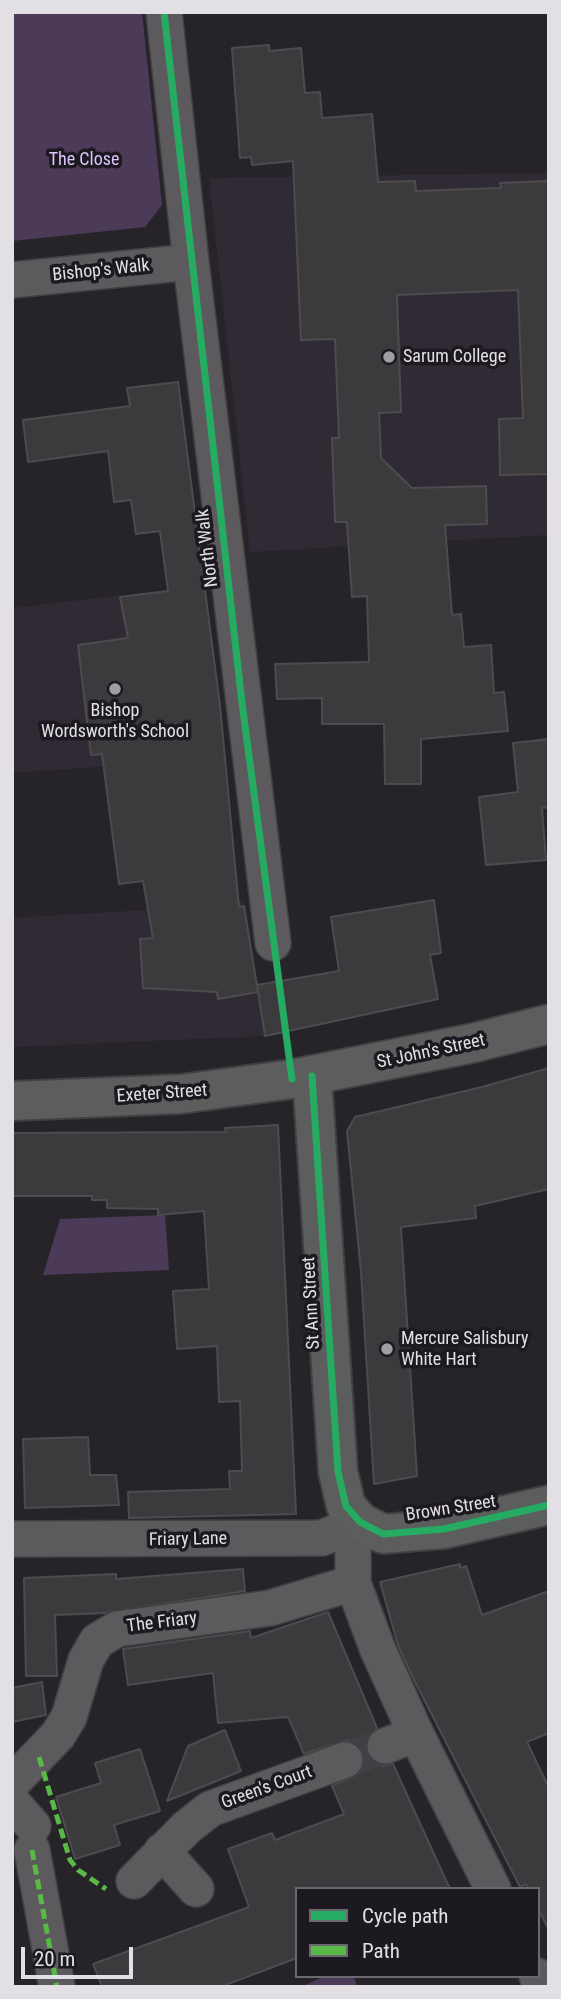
<!DOCTYPE html>
<style>
body{margin:0}
#map{position:relative;width:561px;height:1999px;overflow:hidden;background:#262429;font-family:"Roboto Condensed",sans-serif}
canvas{display:block}
.frame{position:absolute;inset:0;border:14px solid #e2e0e4;pointer-events:none}
.legend{position:absolute;left:295px;top:1887px;width:245px;height:91px;box-sizing:border-box;background:#1d1920;border:2px solid #6c696e;margin:0;padding:9px 12px;list-style:none;font-size:21px;color:#e2e0e4}
.legend li{display:flex;align-items:center;gap:14px;height:35px}
.legend b{width:35px;border:2px solid #6c696e}
.scale{position:absolute;left:21px;top:1947px;width:112px;height:32px;box-sizing:border-box;border:4px solid #e2e0e4;border-top:0;padding-left:9px;font-size:21px;line-height:24px;white-space:nowrap;color:#e2e0e4;-webkit-text-stroke:5px #1d1920;paint-order:stroke}
</style>
<div id="map">
<canvas width="561" height="1999"></canvas>
<div class="frame"></div>
<ul class="legend">
<li><b style="height:9px;background:#26ab63"></b>Cycle path</li>
<li><b style="height:9px;background:#58b947"></b>Path</li>
</ul>
<div class="scale">20 m</div>
</div>
<script>
const c = document.querySelector('canvas').getContext('2d');
c.lineJoin = 'round';
function paint(path, color) {
  c.fillStyle = color;
  c.fill(path, 'evenodd');
}
function toPath(rows) {
  const path = new Path2D();
  for (const r of rows) {
    path.moveTo(r[0], r[1]);
    for (let i = 2; i < r.length; i += 2) path.lineTo(r[i], r[i + 1]);
  }
  return path;
}
function trace(path, color, width, dash) {
  c.strokeStyle = color;
  c.lineWidth = width;
  c.lineCap = dash ? 'butt' : 'round';
  c.setLineDash(dash || []);
  c.stroke(path);
}
function write(font, color, halo, rows, align = 'center') {
  c.font = font + ' "Roboto Condensed",sans-serif';
  c.lineWidth = 7;
  c.setLineDash([]);
  c.textBaseline = 'middle';
  c.strokeStyle = halo;
  c.fillStyle = color;
  for (const [text, x, y, turn = 0] of rows) {
    c.save();
    c.translate(x, y);
    c.rotate((+turn || 0) * Math.PI / 180);
    c.textAlign = isNaN(turn) ? turn : align;
    if (halo) c.strokeText(text, 0, 0);
    c.fillText(text, 0, 0);
    c.restore();
  }
}
paint(toPath([
 [549,173,549,535,250,552,209,178],
 [205,586,224,758,12,773,12,608],
 [243,899,265,1036,12,1047,12,918,180,908]
]), '#302a35');
paint(toPath([
 [12,12,142,12,162,205,145,227,12,241],
 [165,1215,169,1270,43,1275,60,1219],
 [325,1976,353,1976,358,1987,301,1987]
]), '#4b3b59');
const building = toPath([
 [269,45,269,51,301,48,305,93,320,92,322,118,372,114,378,182,415,181,416,191,501,188,500,183,549,181,549,474,500,475,499,419,523,418,518,290,397,295,401,412,379,413,381,458,412,488,486,486,487,524,445,525,452,615,461,614,464,647,491,645,494,693,504,692,508,731,421,739,421,784,385,784,384,724,322,724,322,698,277,699,275,664,369,662,367,596,352,597,347,522,335,522,332,438,339,438,335,339,301,340,293,161,252,165,251,157,240,158,232,48,269,45],
 [178,382,220,706,239,907,244,906,258,992,218,999,217,992,143,988,140,939,153,938,143,881,119,884,102,754,91,755,78,645,128,638,120,597,168,591,160,531,136,534,131,500,114,502,108,451,28,462,23,420,130,406,127,388,178,382],
 [549,739,549,807,542,808,546,860,486,865,479,797,518,792,513,743,549,739],
 [434,900,441,953,430,955,438,999,265,1036,257,985,339,971,331,917,434,900],
 [549,1068,549,1189,475,1206,476,1218,401,1227,417,1476,374,1484,361,1272,347,1131,355,1117,482,1087,549,1068],
 [278,1125,296,1514,129,1518,128,1492,230,1489,229,1471,242,1471,240,1401,219,1402,217,1346,177,1349,173,1291,209,1289,204,1211,158,1215,158,1209,107,1208,107,1200,92,1200,92,1196,12,1196,12,1133,226,1132,225,1128,278,1125],
 [88,1437,90,1475,116,1475,119,1505,25,1508,23,1439,88,1437],
 [460,1564,460,1568,466,1566,482,1615,549,1591,549,1733,527,1742,549,1788,549,1930,538,1909,538,1889,528,1889,526,1884,520,1887,412,1676,398,1645,380,1582,460,1564],
 [243,1569,245,1591,105,1613,55,1615,57,1676,26,1676,24,1578,116,1574,116,1579,243,1569],
 [328,1612,377,1728,365,1742,367,1754,381,1766,393,1764,450,1889,297,1889,297,1958,220,1987,102,1987,93,1964,249,1907,228,1849,272,1833,275,1840,344,1814,332,1786,360,1773,365,1763,358,1745,348,1740,304,1754,288,1717,218,1723,213,1673,128,1685,123,1649,250,1631,251,1638,328,1612],
 [42,1682,46,1715,12,1722,12,1688,42,1682],
 [225,1730,241,1771,167,1801,188,1746,225,1730],
 [140,1749,160,1811,114,1825,120,1845,75,1859,56,1797,101,1783,95,1763,140,1749]
]);
paint(building, '#3b3a3d');
trace(building, '#4c4b4e', 2);
trace(toPath([
 [345,1760,385,1746]
]), '#424045', 35, [35, 18]);
const street = toPath([
 [164,12,191,262,273,943],
 [12,280,191,262],
 [360,1522,353,1547,353,1583,378,1650,416,1734,493,1889],
 [12,1539,322,1538,360,1522],
 [385,1746,416,1734],
 [12,1783,58,1735,69,1717,86,1660,97,1641,117,1629,270,1608,353,1583],
 [12,1802,33,1826],
 [32,1850,57,1987],
 [162,1851,196,1889],
 [134,1881,186,1828,210,1809,345,1760],
 [537,1976,542,1987]
]);
const secondary = toPath([
 [312,1076,338,1472,346,1506,360,1522,383,1534,444,1529,549,1505],
 [12,1101,181,1094,292,1079,473,1043,549,1024]
]);
trace(street, '#414043', 38);
trace(secondary, '#414043', 42);
trace(street, '#5c5a5d', 35);
trace(secondary, '#5c5d5d', 38);
trace(toPath([
 [39,1757,70,1860,78,1870,106,1889],
 [32,1850,57,1987]
]), '#58b947', 5, [10, 5]);
trace(toPath([
 [164,12,242,703,292,1079],
 [312,1076,338,1472,346,1506,360,1522,383,1534,444,1529,549,1505]
]), '#26ab63', 7);
for (const [x, y, r, color] of [
 [389,357,7,"#a09ea3"],
 [115,689,7,"#a09ea3"],
 [387,1349,7,"#a09ea3"]
]) {
  const dot = new Path2D();
  dot.arc(x, y, r, 0, 2 * Math.PI);
  c.fillStyle = color;
  c.fill(dot);
  trace(dot, '#1d1920', 2.5);
}
write('18px', '#dec2fa', '#1d1920', [
 ["The Close",84,160]
]);
write('18px', '#e2e0e4', '#1d1920', [
 ["Bishop's Walk",101,271,-6],
 ["North Walk",208,548,-97],
 ["St John's Street",431,1052,-12],
 ["Exeter Street",162,1094,-4],
 ["St Ann Street",312,1303,-93],
 ["Brown Street",451,1509,-9],
 ["Friary Lane",188,1540,-1],
 ["The Friary",162,1623,-7],
 ["Green's Court",267,1788,-20]
]);
write('18px', '#e2e0e4', '#1d1920', [
 ["Sarum College",403,357],
 ["Bishop",115,711,"center"],
 ["Wordsworth's School",115,732,"center"],
 ["Mercure Salisbury",401,1339],
 ["White Hart",401,1360]
], 'left');
</script>
